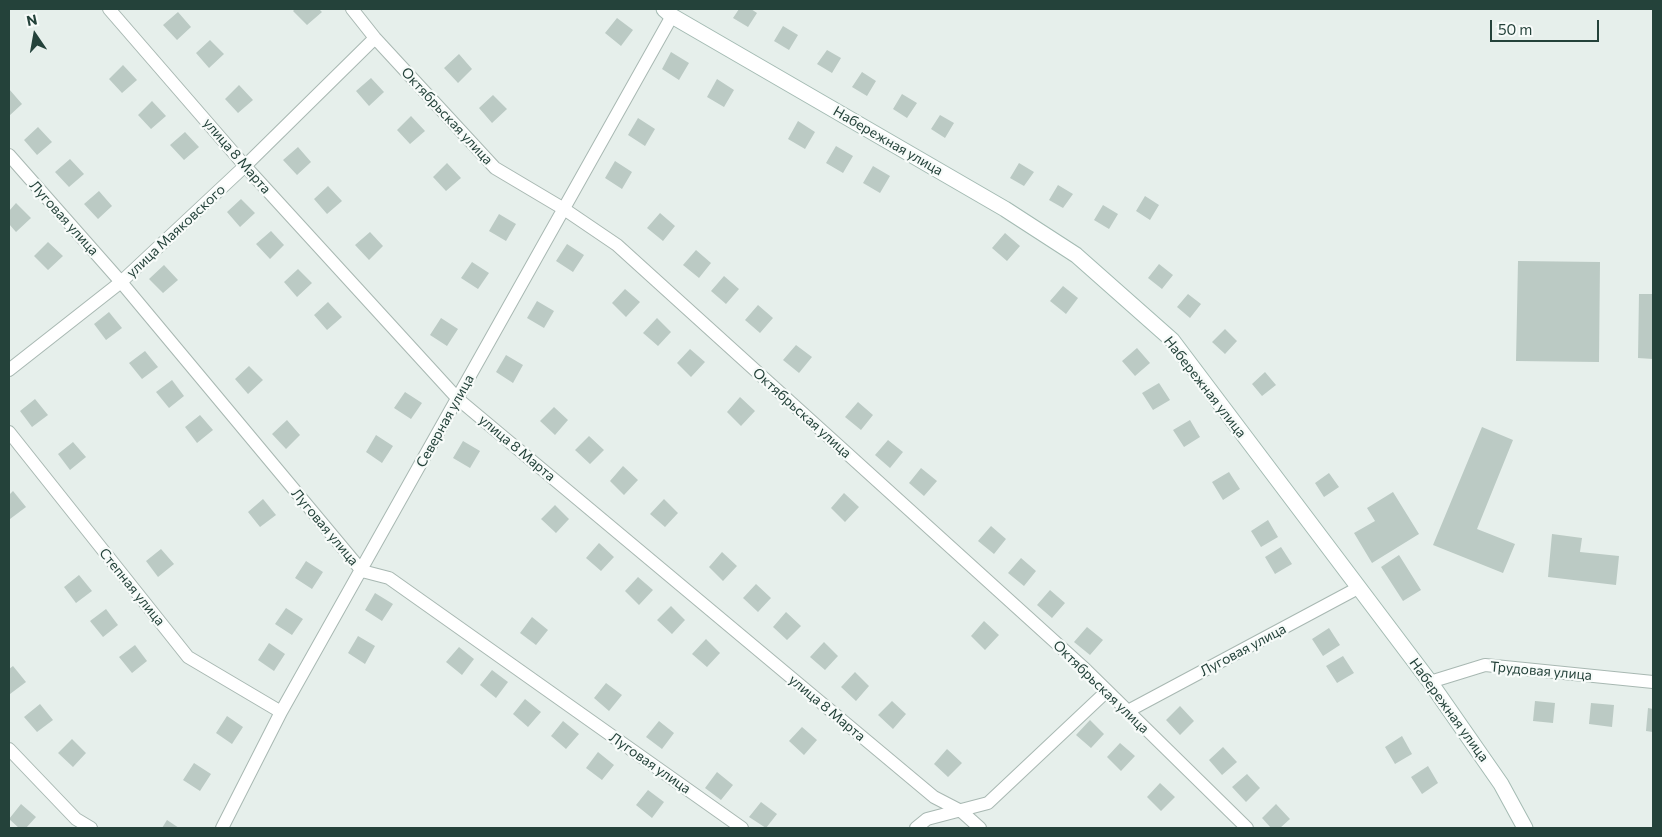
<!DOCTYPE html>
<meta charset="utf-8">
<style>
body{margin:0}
#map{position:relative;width:1662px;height:837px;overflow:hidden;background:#e6efeb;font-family:Commissioner,sans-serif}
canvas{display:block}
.frame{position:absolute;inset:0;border:10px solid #24423a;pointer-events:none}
.north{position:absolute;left:10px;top:10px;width:50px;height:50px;-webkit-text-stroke:4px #f7fbf9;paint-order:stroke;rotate:348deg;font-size:14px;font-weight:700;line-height:20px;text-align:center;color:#24423a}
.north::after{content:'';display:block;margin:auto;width:18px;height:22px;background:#24423a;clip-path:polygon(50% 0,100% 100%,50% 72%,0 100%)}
.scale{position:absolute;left:1490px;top:20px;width:109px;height:22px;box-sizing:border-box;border:2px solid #24423a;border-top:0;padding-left:6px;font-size:15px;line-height:18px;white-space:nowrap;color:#24423a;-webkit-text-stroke:4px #f7fbf9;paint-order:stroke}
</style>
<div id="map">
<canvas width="1662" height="837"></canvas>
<div class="frame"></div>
<div class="north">N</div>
<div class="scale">50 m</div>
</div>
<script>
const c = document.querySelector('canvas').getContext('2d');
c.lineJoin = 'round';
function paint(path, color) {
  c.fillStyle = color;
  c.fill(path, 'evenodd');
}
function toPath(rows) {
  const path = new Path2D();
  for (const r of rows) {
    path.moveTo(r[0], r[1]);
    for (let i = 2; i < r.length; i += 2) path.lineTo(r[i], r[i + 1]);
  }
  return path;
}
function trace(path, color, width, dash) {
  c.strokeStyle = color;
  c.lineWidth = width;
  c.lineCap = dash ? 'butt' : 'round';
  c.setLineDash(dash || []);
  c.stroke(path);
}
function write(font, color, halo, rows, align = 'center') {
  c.font = font + ' Commissioner,sans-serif';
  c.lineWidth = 4.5;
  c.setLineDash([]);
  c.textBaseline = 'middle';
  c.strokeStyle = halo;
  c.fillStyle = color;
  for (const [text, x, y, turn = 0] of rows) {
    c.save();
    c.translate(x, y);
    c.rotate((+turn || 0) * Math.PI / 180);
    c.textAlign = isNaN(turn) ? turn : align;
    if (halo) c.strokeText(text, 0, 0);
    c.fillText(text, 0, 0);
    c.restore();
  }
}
paint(toPath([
 [295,9,319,9,322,12,307,25,293,11],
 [739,9,751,9,757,13,748,27,733,18],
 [178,12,191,27,177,40,163,25],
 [617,18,633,30,621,46,605,33],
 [783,26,798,35,789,50,774,41],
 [210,40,224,54,209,68,196,53],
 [827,50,841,58,832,73,817,64],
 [671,52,689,63,679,80,662,69],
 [459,54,472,69,458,83,444,68],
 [123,65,137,80,122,93,109,79],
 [862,72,876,81,867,96,852,87],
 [371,78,384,92,369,106,356,91],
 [717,79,734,90,724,107,707,97],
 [239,85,253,100,238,113,225,99],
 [9,89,22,104,9,116],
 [902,94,917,103,907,118,893,109],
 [493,95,507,109,492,123,479,108],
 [152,101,166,116,151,129,138,115],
 [940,115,954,123,945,138,931,129],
 [411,116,425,131,410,144,397,130],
 [638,118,655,129,645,146,628,135],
 [798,121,815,132,805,149,788,139],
 [38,127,52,142,37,155,24,140],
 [185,132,199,147,184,160,170,145],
 [836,146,853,156,843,173,826,163],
 [298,147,311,162,297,175,283,160],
 [70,159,84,174,69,187,55,172],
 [615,161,632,172,622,189,605,178],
 [447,163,461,178,446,191,433,177],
 [1019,163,1034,172,1024,186,1010,178],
 [873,166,890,176,880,193,863,183],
 [1058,185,1073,194,1063,208,1049,200],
 [328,186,342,201,327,214,314,199],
 [99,191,112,206,98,219,84,204],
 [1145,196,1159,205,1150,220,1136,211],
 [241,199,255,213,240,227,227,212],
 [16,203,31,218,16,232,9,224,9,211],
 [1103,205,1118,214,1109,229,1094,220],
 [660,213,675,226,663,241,647,228],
 [499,214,516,224,506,241,489,231],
 [271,231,284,245,270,259,256,244],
 [370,232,383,246,369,260,355,245],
 [1005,233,1020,246,1007,261,992,248],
 [48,242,63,256,48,270,34,256],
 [567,244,584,255,573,272,556,261],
 [696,250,711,263,699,278,683,265],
 [1518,261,1600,262,1599,362,1516,361],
 [472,262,489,273,478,289,461,278],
 [1159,264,1173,275,1162,289,1148,278],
 [164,265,178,280,163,293,149,279],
 [298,269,312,283,297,297,284,282],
 [724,276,739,289,726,304,711,291],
 [1063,286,1078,298,1066,314,1050,301],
 [625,289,640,302,626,317,612,303],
 [1188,294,1201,304,1190,318,1177,307],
 [1639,294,1653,294,1653,359,1638,358],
 [537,301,554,311,544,328,527,318],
 [328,302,342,317,327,330,314,315],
 [758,305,773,318,760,333,745,320],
 [109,312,122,328,106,340,94,324],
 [441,318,458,329,447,346,430,335],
 [657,318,671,332,658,346,643,333],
 [1225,329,1237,341,1225,354,1212,342],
 [796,345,812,357,799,373,783,360],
 [1137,348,1150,363,1135,376,1122,361],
 [690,349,705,362,691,377,677,363],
 [145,351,158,367,142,379,129,363],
 [506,355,523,365,513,383,496,372],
 [249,366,263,380,248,394,235,379],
 [1265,372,1276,385,1262,396,1252,384],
 [172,380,184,396,169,408,156,392],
 [1159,383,1170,400,1153,410,1142,393],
 [405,392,422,403,411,419,394,408],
 [740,397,755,411,741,426,727,412],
 [35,399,48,415,32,427,20,411],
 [858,402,873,415,861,430,845,417],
 [554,407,568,420,555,435,540,421],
 [200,415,213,430,197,443,185,427],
 [287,420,300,435,286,449,272,434],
 [1190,420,1200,437,1184,447,1173,430],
 [1482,427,1513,440,1477,529,1515,544,1503,573,1433,545],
 [376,435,393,446,382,463,366,452],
 [589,436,604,450,590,464,575,450],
 [888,440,903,452,890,468,875,455],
 [463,441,480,451,470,468,453,458],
 [73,442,86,457,70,470,58,454],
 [623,466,638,480,624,495,610,481],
 [921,468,937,481,924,496,909,483],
 [1229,472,1240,489,1223,500,1212,482],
 [1329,473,1339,487,1324,497,1315,483],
 [13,491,26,507,10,519,9,495],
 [1393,492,1419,534,1372,563,1354,533,1375,521,1367,508],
 [844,493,859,507,845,522,831,508],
 [263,499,276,515,260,527,248,512],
 [664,499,678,513,665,527,650,514],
 [555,505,569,519,556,533,541,519],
 [1268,520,1278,537,1261,547,1251,531],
 [991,526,1006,539,994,554,978,541],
 [1552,534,1582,538,1580,552,1619,556,1616,585,1548,577],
 [599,543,614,557,601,571,586,558],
 [1281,547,1292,564,1275,574,1265,557],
 [161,549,174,564,158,577,146,561],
 [722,552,737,566,723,581,709,567],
 [1399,555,1421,590,1403,601,1381,567],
 [1021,558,1036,571,1024,586,1008,573],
 [306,561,323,572,312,589,295,578],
 [79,575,92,591,76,603,64,587],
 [638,577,653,590,639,605,625,591],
 [756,584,771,598,758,612,743,598],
 [1050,590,1065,603,1052,618,1037,605],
 [375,593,393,604,382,621,365,610],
 [671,606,685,620,672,634,657,620],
 [286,608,303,619,292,635,275,624],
 [106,609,118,625,103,637,90,621],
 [786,612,801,626,787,640,773,627],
 [532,617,548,630,536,645,520,633],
 [984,621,999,635,985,650,971,636],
 [1087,627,1103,640,1090,655,1074,642],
 [1329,628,1340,645,1323,656,1312,639],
 [358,636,375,646,365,664,348,653],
 [706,639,720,653,707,667,692,654],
 [824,642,838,656,825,670,810,657],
 [269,643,285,654,274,671,258,660],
 [135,645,147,661,132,673,119,657],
 [459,647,474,659,462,675,446,662],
 [1343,656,1354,673,1337,683,1326,666],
 [13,666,26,682,10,694,9,669],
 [492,670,508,682,496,698,480,685],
 [855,672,869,686,856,701,841,687],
 [606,683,622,695,609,711,594,698],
 [525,699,541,712,528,727,513,714],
 [892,701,906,714,893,729,878,715],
 [1535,701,1555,703,1553,723,1533,721],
 [1591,703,1614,705,1612,727,1589,724],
 [40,704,53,720,37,732,24,717],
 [1180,706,1194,721,1180,735,1166,720],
 [1648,708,1653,709,1653,732,1646,731],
 [227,716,243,727,232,744,216,733],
 [1090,720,1104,734,1091,748,1076,735],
 [563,721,579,734,566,749,551,736],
 [659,721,674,733,662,749,646,737],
 [802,727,817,740,804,755,789,741],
 [1402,736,1412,754,1395,764,1385,747],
 [72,739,86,753,73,767,58,753],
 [1120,743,1135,756,1121,771,1107,757],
 [1223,747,1237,762,1222,775,1209,760],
 [947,749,962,763,948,777,934,764],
 [598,752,614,765,602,780,586,768],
 [194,763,211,774,200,791,183,780],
 [1428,766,1438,783,1422,794,1411,777],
 [717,772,733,785,721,800,705,788],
 [1247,774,1260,788,1246,802,1232,787],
 [1160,783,1175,797,1161,811,1147,797],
 [648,790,664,802,652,818,636,805],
 [761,802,777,814,766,828,749,817],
 [21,804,36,817,26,828,19,828,9,819],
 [1276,804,1290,819,1280,828,1271,828,1262,818],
 [167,820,179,828,162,828]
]), '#bbcac4');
const street = toPath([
 [109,9,245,166,458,399,934,797,961,811,980,828],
 [352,9,375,38,495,168,564,209,617,245,1085,669,1247,828],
 [9,155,121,282,362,571,389,578,742,828],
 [9,370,121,282,245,166,375,38],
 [9,432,188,657,281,712],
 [1430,682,1485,665,1653,682],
 [1128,711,1358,588],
 [9,749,76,819,91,828],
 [222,828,281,712,672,16],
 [916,828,927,819,988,803,1107,691]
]);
const secondary = toPath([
 [664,9,672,16,1005,209,1076,255,1172,340,1430,682,1501,784,1525,828]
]);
trace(street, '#a8b8b2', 14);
trace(secondary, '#a4bbb3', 17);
trace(street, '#fff', 12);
trace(secondary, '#fff', 15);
write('14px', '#24423a', '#f7fbf9', [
 ["Октябрьская улица",447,116,47],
 ["Набережная улица",888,141,30],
 ["улица 8 Марта",237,156,49],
 ["Луговая улица",64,218,48],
 ["улица Маяковского",176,231,-43],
 ["Набережная улица",1205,387,52],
 ["Октябрьская улица",802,413,42],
 ["Северная улица",445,421,-61],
 ["улица 8 Марта",517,448,40],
 ["Луговая улица",325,527,50],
 ["Степная улица",132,587,51],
 ["Луговая улица",1243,650,-28],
 ["Трудовая улица",1541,671,5],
 ["Октябрьская улица",1101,687,44],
 ["улица 8 Марта",827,708,40],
 ["Набережная улица",1449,710,54],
 ["Луговая улица",650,763,35]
]);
</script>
